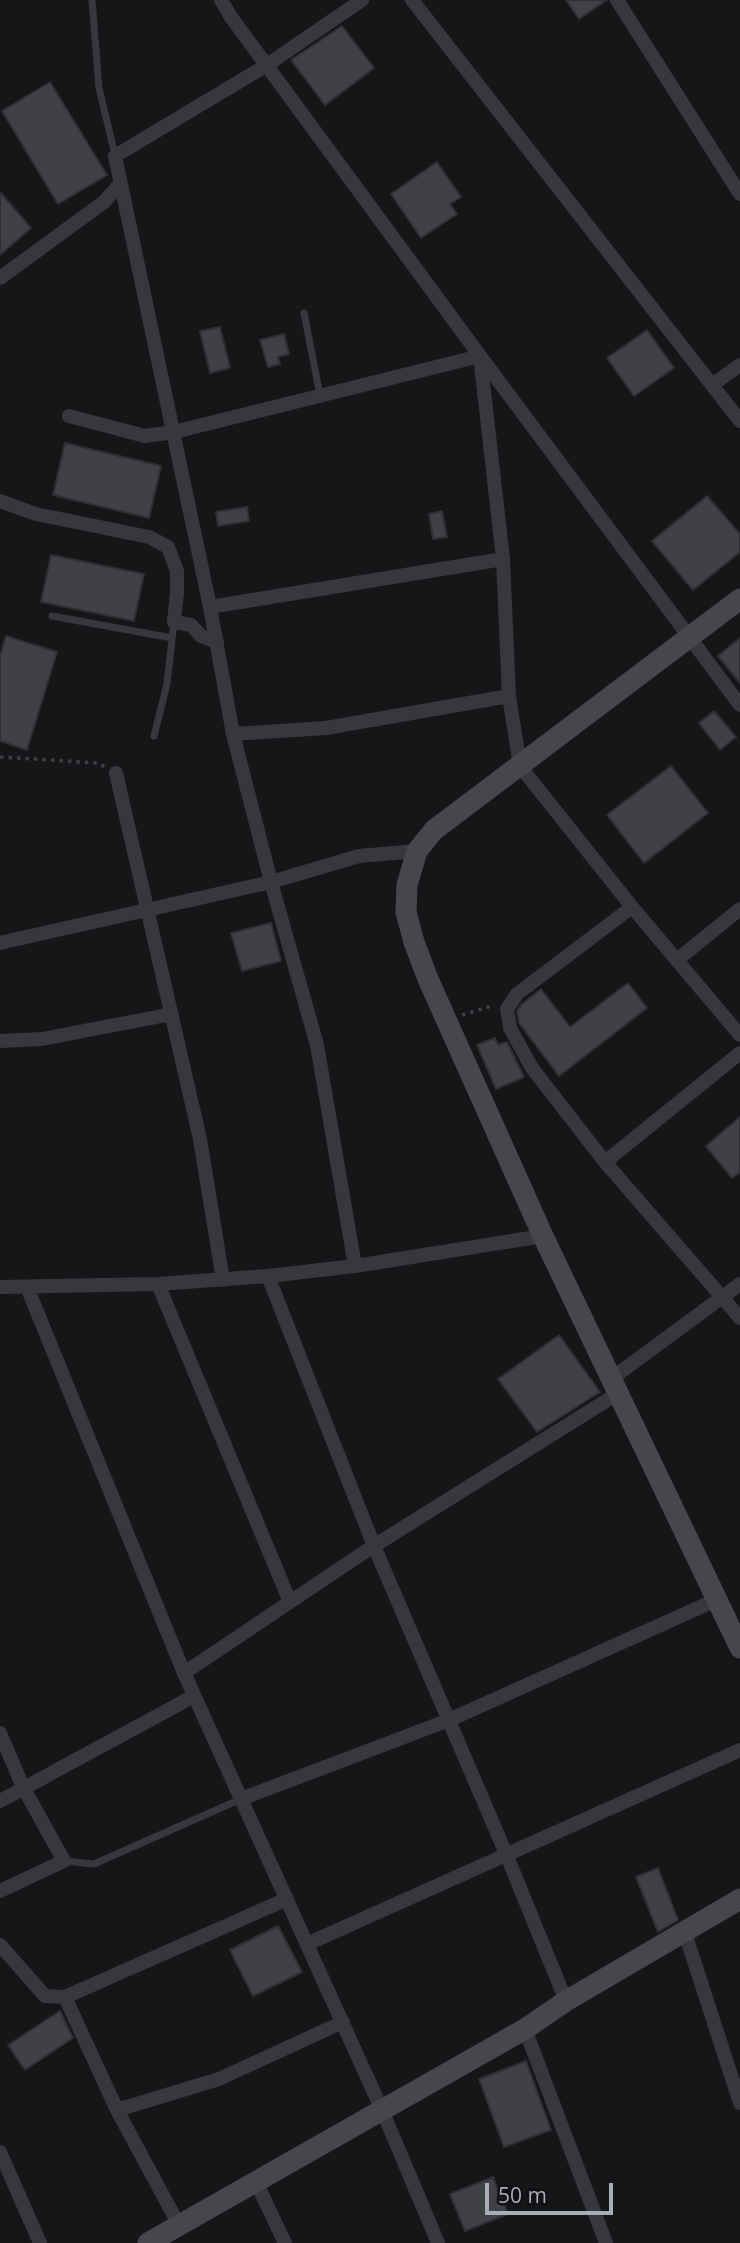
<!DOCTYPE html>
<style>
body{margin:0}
#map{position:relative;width:740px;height:2243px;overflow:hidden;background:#161618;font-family:"Open Sans",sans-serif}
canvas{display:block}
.scale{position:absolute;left:485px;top:2183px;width:128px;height:32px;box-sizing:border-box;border:4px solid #a8adb8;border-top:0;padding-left:9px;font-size:21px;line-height:24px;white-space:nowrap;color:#a8adb8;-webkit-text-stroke:5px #111113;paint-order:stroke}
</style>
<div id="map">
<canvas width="740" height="2243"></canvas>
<div class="scale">50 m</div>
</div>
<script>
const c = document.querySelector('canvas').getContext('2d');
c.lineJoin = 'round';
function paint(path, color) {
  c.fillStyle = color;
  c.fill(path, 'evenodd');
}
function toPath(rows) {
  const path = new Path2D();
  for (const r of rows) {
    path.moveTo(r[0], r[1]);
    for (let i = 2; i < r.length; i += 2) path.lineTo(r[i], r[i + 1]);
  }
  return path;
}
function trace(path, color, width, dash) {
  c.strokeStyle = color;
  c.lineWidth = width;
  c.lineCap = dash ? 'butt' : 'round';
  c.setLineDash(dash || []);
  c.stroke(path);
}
const building = toPath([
 [566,0,607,0,579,19,566,0],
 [342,26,374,68,325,105,291,60,342,26],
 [50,82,107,175,58,204,2,111,50,82],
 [437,162,461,197,450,204,457,214,421,238,391,194,437,162],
 [0,192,31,228,0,255,0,192],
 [220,327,230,368,210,373,200,331,220,327],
 [647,330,674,368,634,396,607,358,647,330],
 [284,334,289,354,278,357,280,364,268,367,260,340,284,334],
 [65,443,161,466,149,518,53,495,65,443],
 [707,496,740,534,740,552,693,590,652,541,707,496],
 [247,507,249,521,218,526,216,512,247,507],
 [442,511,447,537,433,539,429,514,442,511],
 [51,555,144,574,134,621,41,602,51,555],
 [6,636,57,652,27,750,0,741,0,656,6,636],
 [740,638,740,683,718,656,740,638],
 [714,711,736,737,720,750,699,723,714,711],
 [671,766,708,813,644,863,607,815,671,766],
 [271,923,281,961,242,971,231,933,271,923],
 [628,983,647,1008,559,1076,519,1023,517,1011,522,1004,541,989,570,1027,628,983],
 [495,1038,498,1045,507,1042,524,1077,496,1089,477,1045,495,1038],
 [740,1117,740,1172,732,1178,706,1146,740,1117],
 [559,1335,600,1392,537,1432,498,1379,559,1335],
 [658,1868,678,1920,658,1932,636,1877,658,1868],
 [278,1926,302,1972,253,1996,230,1950,278,1926],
 [60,2011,73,2038,25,2070,8,2045,60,2011],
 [526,2061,551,2130,504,2147,479,2079,526,2061],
 [493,2177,508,2214,465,2231,450,2194,493,2177]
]);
paint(building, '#404145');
trace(building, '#303034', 2);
trace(toPath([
 [0,757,98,763,105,767],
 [462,1015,495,1005]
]), '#3d3f44', 3.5, [3.5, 5]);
trace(toPath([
 [92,0,99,88,115,155],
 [304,313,320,395],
 [52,616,172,638],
 [154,736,167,684,174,622],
 [64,1861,94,1864,241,1799]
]), '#37383d', 7);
trace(toPath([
 [221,0,231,17,480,356,740,705],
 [412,0,740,421],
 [617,0,740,194],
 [0,278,104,202,120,184],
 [712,385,740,365],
 [69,416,145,436,174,432,480,356,503,559,509,696,520,766,632,907,740,1035],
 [0,501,36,514,149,537,168,547,177,571,177,592,174,622,191,625,201,636,217,642],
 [210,607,503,559],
 [233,734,326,728,509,696],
 [116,773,200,1139,223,1280],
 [0,943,271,882,359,856,417,851],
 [677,960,740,909],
 [0,1041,42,1039,172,1014],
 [740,1053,605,1162,740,1318],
 [605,1162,532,1068,510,1028,507,1009,517,994,632,907],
 [355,1266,317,1045,271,882,233,734,210,607,115,156,267,65,362,0],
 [268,1276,374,1546,507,1856,566,2001],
 [158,1284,290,1602],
 [0,1287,158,1284,268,1276,355,1266,543,1236],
 [27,1287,184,1673,382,2110,438,2243],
 [611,1379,740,1284],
 [184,1673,369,1549,617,1394],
 [0,1733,23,1787,64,1861,0,1891],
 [241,1799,449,1720,716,1600],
 [0,1801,194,1696],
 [684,1930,740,2103],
 [307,1944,740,1750],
 [0,1945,45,1996,65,1997],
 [525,2029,606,2243],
 [117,2110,219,2079,343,2022],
 [0,2152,40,2243],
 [256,2182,285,2243],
 [179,2225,117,2110,65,1997,287,1899]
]), '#37383d', 14);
trace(toPath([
 [740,599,434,830,417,851,407,885,406,912,414,942,428,979,543,1236,740,1648],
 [148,2243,525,2029,566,2001,740,1899]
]), '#45474d', 21);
</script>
